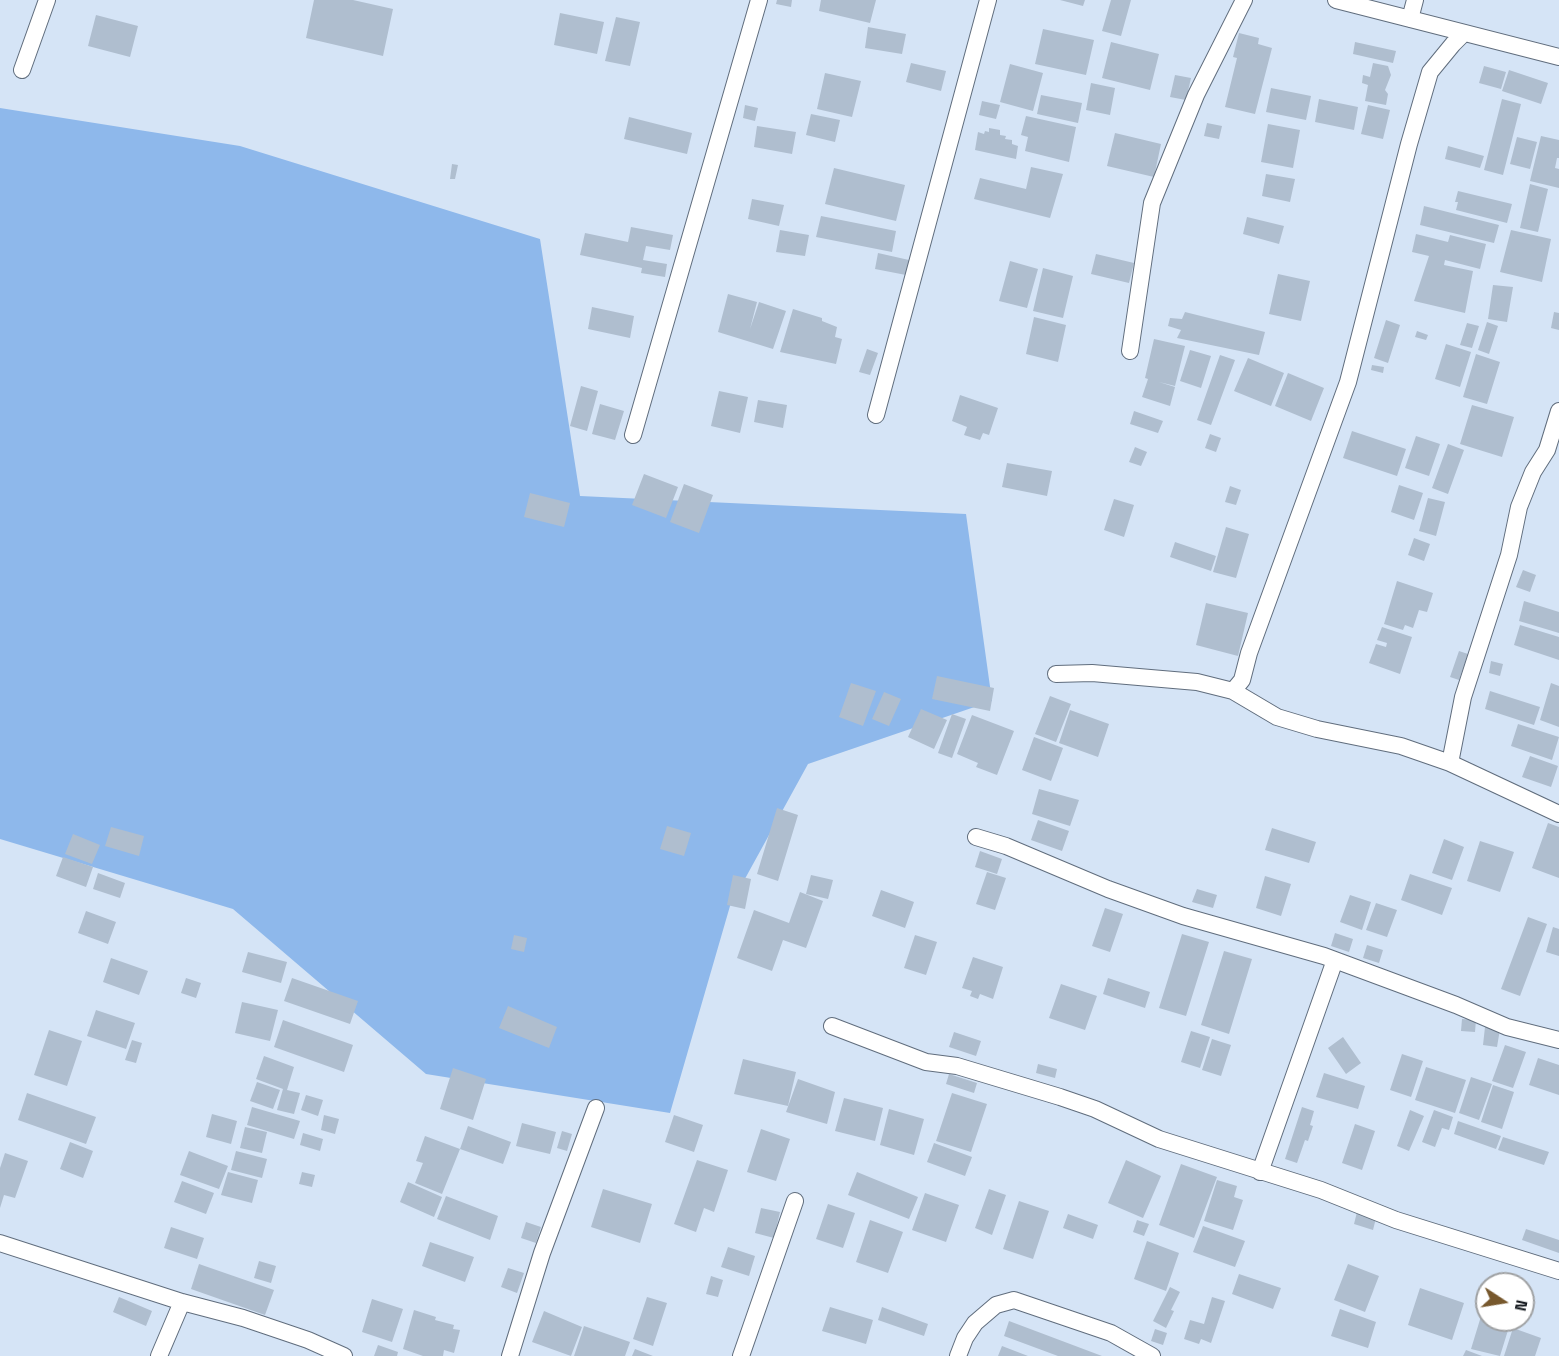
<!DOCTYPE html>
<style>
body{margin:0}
#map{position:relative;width:1559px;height:1356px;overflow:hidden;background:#d5e4f6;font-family:"Space Grotesk",sans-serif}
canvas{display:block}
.north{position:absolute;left:1475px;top:1272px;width:60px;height:60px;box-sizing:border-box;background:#fff;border:2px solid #9fa1a3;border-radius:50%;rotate:102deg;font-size:16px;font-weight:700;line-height:24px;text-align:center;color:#0f141a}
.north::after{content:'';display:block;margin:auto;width:21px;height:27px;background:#77582d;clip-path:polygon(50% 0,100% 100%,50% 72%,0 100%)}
</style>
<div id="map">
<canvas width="1559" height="1356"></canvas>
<div class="north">N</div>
</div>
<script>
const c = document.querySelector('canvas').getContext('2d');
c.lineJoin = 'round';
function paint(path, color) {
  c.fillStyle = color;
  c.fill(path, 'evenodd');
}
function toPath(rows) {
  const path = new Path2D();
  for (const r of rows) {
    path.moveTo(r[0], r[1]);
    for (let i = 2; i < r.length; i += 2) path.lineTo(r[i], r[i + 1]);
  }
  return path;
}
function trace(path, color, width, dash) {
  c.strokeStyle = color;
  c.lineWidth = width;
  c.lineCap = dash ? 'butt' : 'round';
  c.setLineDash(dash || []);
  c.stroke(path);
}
paint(toPath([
 [0,108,240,146,540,239,580,496,966,514,992,701,808,764,730,906,670,1113,426,1074,233,909,0,839]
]), '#8eb8eb');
paint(toPath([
 [314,0,353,0,393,9,383,56,306,38],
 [777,0,792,0,791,7,776,4],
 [821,0,876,0,870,23,819,11],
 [1060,0,1085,0,1083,6],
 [1111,0,1131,0,1121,36,1102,31],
 [560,13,604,22,597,54,554,45],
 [96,15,138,26,130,57,88,46],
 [616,17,640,22,630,66,605,61],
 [868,27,906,34,902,54,865,48],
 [1043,29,1094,40,1086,75,1035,64],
 [1239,33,1259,38,1258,44,1272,48,1255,114,1225,107,1237,58,1233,57],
 [1111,42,1159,54,1150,90,1102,78],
 [1355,42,1396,51,1393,63,1353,54],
 [911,63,946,71,941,91,906,82],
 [1373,63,1388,66,1391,75,1385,90,1388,94,1386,105,1365,101,1368,85,1362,83,1363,75,1370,77],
 [1010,64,1043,73,1033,111,1000,102],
 [1484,66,1506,72,1501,89,1479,83],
 [1509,70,1548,83,1541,104,1502,91],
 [825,73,861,81,852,117,817,109],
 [1175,75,1191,78,1186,100,1170,97],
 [1091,83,1115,88,1110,115,1086,110],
 [1271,88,1311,96,1306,120,1266,112],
 [1041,95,1082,103,1078,123,1037,114],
 [1319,99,1358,107,1354,130,1315,122],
 [1502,99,1521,104,1503,175,1484,170],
 [982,101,1000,105,996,119,979,115],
 [745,105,758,108,755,121,743,118],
 [1368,105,1390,110,1383,139,1361,134],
 [811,114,840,120,835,142,806,135],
 [1026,116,1076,127,1069,162,1025,151,1028,137,1021,135],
 [629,117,692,133,687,154,624,139],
 [1207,123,1222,126,1219,139,1204,136],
 [1268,124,1300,130,1293,168,1261,162],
 [757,126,796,132,792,154,754,147],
 [989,128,1000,130,1000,135,1006,136,1005,139,1012,140,1012,144,1018,146,1016,159,975,150,978,132,984,134,985,131,989,132],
 [1115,133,1161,144,1154,177,1107,166],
 [1541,136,1559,140,1559,158,1557,158,1555,168,1559,169,1559,188,1530,181],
 [1517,137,1537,142,1530,169,1510,164],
 [1448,146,1484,156,1480,168,1445,159],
 [452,164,458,165,455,179,450,179],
 [1031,167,1063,174,1050,218,974,199,980,178,1026,189],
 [834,168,905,185,896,221,825,204],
 [1266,174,1295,179,1290,202,1262,196],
 [1530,184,1548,189,1538,232,1520,228],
 [1458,191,1512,204,1507,223,1456,210,1458,202,1455,202],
 [752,199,784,205,779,226,748,219],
 [1424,206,1499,225,1494,243,1420,225],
 [821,216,896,231,892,252,816,237],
 [1247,217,1284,226,1279,244,1243,234],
 [631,227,673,235,670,250,646,246,643,260,667,264,665,277,641,273,642,268,580,255,585,233,628,242],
 [780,230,809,235,805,256,776,252],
 [1511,230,1551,239,1542,282,1500,272],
 [1416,234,1448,242,1450,235,1486,244,1480,269,1445,260,1444,265,1473,271,1465,313,1414,301,1429,256,1412,252],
 [878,253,909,260,906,275,875,269],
 [1096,254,1134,263,1129,283,1091,274],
 [1010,261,1038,269,1027,308,999,301],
 [1043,268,1073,276,1063,318,1033,311],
 [1278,274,1310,281,1301,321,1269,314],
 [1493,285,1513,287,1507,322,1488,319],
 [728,294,757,302,750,329,759,302,786,311,773,349,718,332],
 [592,307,634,316,630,338,588,329],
 [793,309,822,318,822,321,837,327,835,337,842,339,836,364,780,352],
 [1185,312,1265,332,1259,355,1177,338,1181,330,1168,326,1170,318,1182,319],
 [1554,312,1559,313,1559,330,1551,328],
 [1034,317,1066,325,1058,362,1026,354],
 [1386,320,1400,325,1388,363,1374,358],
 [1487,322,1498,326,1489,354,1478,350],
 [1467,323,1479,326,1472,348,1460,345],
 [1417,331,1428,335,1426,340,1415,337],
 [1154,339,1185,346,1175,386,1159,382,1175,387,1170,406,1142,397,1148,379,1145,378],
 [1446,344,1471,352,1460,387,1435,379],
 [867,349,878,353,870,375,859,372],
 [1190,350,1211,356,1201,388,1180,381],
 [1476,354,1500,362,1487,404,1463,397],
 [1220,355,1235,360,1211,425,1197,420],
 [1248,358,1284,373,1271,406,1234,391],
 [1372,365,1384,367,1383,373,1371,370],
 [1288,373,1324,388,1311,421,1275,406],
 [581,386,598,391,587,431,570,426],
 [719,391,748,397,740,433,711,426],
 [960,395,998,408,989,435,983,433,980,440,964,435,967,427,952,421],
 [758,400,787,405,783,428,754,422],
 [600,404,624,411,615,440,592,434],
 [1472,405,1514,417,1502,457,1460,444],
 [1134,411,1163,421,1158,433,1130,424],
 [1352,431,1406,449,1397,476,1343,458],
 [1210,434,1221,438,1216,452,1205,448],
 [1416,436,1440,444,1429,476,1405,468],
 [1448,444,1464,450,1448,494,1432,488],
 [1135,447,1147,452,1141,466,1129,462],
 [1007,463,1052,471,1047,496,1002,487],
 [644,474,678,487,666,518,632,505],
 [684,484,713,495,699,533,670,522],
 [1399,485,1423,493,1414,520,1391,512],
 [1230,486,1241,490,1236,505,1225,502],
 [530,493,570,503,564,527,524,517],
 [1428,498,1445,502,1436,536,1419,531],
 [1114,499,1134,505,1124,537,1104,530],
 [1226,527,1249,534,1236,578,1213,572],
 [1414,538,1430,544,1424,561,1408,555],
 [1175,542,1216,556,1211,571,1170,557],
 [1523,570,1536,575,1530,592,1516,587],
 [1397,581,1433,593,1427,612,1419,610,1413,628,1405,625,1403,630,1384,624],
 [1524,601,1559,612,1559,633,1519,621],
 [1206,603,1248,613,1238,656,1196,645],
 [1520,625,1559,637,1559,660,1514,645],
 [1382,627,1412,637,1400,674,1369,663,1376,644,1386,647,1387,643,1377,640],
 [1459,651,1468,654,1459,680,1450,677],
 [1491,661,1503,664,1500,676,1489,673],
 [937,676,994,688,990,711,932,699],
 [851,683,876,691,863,726,839,717],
 [1551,683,1559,686,1559,727,1540,720],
 [1490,691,1540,707,1534,725,1485,709],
 [884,692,901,699,889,726,872,719],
 [1050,696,1071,704,1056,742,1035,734],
 [921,709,947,720,934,749,908,737],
 [1070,710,1109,724,1098,757,1059,743],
 [952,714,966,719,952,758,938,753],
 [972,715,1014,731,997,775,976,767,978,763,957,754],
 [1518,724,1559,737,1552,760,1511,746],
 [1034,737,1063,748,1051,781,1022,770],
 [1530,756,1558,766,1551,787,1522,777],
 [1039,789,1079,800,1070,826,1032,814],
 [777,808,798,815,778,881,757,874],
 [1038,820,1069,831,1062,851,1031,840],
 [1548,823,1559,827,1559,878,1532,868],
 [667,826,691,833,684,856,660,849],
 [111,827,144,836,139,856,105,846],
 [1272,828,1316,842,1309,863,1265,850],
 [73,834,100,845,92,864,65,854],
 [1444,839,1464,847,1452,880,1432,873],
 [1480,841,1514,852,1500,892,1467,881],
 [980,851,1002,859,997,874,975,867],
 [63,857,93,867,86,887,56,876],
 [987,872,1006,878,995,910,976,904],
 [98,873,125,883,120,898,93,889],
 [1410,874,1452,888,1442,915,1401,900],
 [733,875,751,879,745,909,727,905],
 [811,875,833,880,828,899,806,894],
 [1265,876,1291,884,1281,916,1256,908],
 [1197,889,1217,895,1213,908,1192,902],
 [881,890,914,902,905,928,872,916],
 [800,892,823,901,806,948,783,940,772,971,737,958,754,910,789,923],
 [1350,895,1371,902,1362,930,1340,922],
 [1376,903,1397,910,1387,937,1366,930],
 [1105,908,1123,914,1110,952,1092,946],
 [86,911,116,922,108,944,78,933],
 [1528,917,1547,924,1520,996,1501,989],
 [1553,927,1559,929,1559,956,1546,952],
 [1335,933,1353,939,1349,952,1331,946],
 [1182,934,1209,942,1186,1016,1159,1008],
 [514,935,527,938,524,952,511,949],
 [915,935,937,942,926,975,904,968],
 [1367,945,1383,950,1379,963,1363,958],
 [1224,951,1252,959,1229,1034,1201,1025],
 [248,952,287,962,281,983,242,972],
 [973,957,1003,967,993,999,980,994,978,999,970,996,972,991,962,988],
 [111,958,148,971,139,995,103,982],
 [186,978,201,983,196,998,181,993],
 [292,978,358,1001,350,1024,284,1001],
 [1108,978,1150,992,1145,1008,1103,994],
 [1061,984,1097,996,1085,1030,1049,1018],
 [242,1002,278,1010,270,1041,235,1033],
 [508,1006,557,1027,549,1048,499,1028],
 [96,1010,135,1023,126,1049,87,1036],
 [1462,1019,1476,1020,1475,1032,1461,1031],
 [283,1020,353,1045,344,1072,274,1047],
 [1485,1027,1500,1029,1497,1047,1483,1045],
 [49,1030,82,1041,67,1086,34,1075],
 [1191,1031,1210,1037,1200,1068,1181,1062],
 [954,1032,981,1041,976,1056,949,1047],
 [1343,1037,1361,1063,1346,1074,1328,1048],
 [1212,1039,1231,1045,1221,1076,1202,1070],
 [132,1040,142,1043,136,1063,125,1060],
 [1505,1045,1526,1052,1513,1088,1492,1081],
 [1402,1054,1423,1061,1411,1097,1390,1090],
 [264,1056,294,1067,287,1090,300,1093,294,1114,277,1110,283,1089,256,1079],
 [1538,1058,1559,1065,1559,1095,1529,1085],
 [743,1059,796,1072,788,1106,734,1094],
 [1038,1064,1057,1069,1055,1078,1036,1073],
 [1426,1067,1466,1080,1455,1113,1415,1100],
 [453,1068,486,1079,473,1120,440,1109],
 [1324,1073,1365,1086,1358,1109,1316,1097],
 [949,1074,977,1083,974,1093,946,1084],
 [1471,1077,1492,1084,1479,1120,1459,1113],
 [798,1079,835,1092,827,1124,786,1112],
 [257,1082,280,1090,273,1109,250,1101],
 [1493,1085,1514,1092,1502,1129,1481,1122],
 [27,1093,96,1117,86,1144,18,1120],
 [952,1093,987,1104,971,1152,936,1141],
 [306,1095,323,1100,318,1116,301,1110],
 [844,1098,883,1108,875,1141,835,1131],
 [252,1107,300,1121,294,1139,247,1125],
 [1302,1107,1314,1111,1310,1125,1313,1126,1308,1141,1305,1140,1297,1163,1285,1159],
 [889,1109,924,1119,914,1155,880,1145],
 [1410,1110,1424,1116,1409,1151,1397,1146],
 [1434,1110,1453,1117,1449,1130,1442,1128,1435,1147,1422,1142],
 [212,1114,237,1121,231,1144,206,1137],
 [324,1115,339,1119,335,1134,321,1130],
 [674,1115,703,1125,694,1152,665,1142],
 [1458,1121,1501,1136,1496,1149,1454,1134],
 [522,1123,556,1132,550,1154,516,1146],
 [1355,1124,1375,1131,1362,1170,1342,1163],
 [468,1126,511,1142,503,1164,460,1149,442,1194,415,1183,423,1163,416,1161,425,1136,460,1149],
 [245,1127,267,1132,262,1153,240,1148],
 [761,1129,790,1139,776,1181,747,1172],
 [562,1131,572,1134,567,1151,557,1148],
 [303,1133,323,1139,320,1151,300,1145],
 [1503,1137,1549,1152,1544,1165,1498,1150],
 [70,1142,93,1151,83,1178,60,1169],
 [934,1143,972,1157,965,1176,927,1162],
 [189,1151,228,1166,219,1189,180,1175],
 [236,1151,267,1159,262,1178,231,1170],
 [5,1153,28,1161,15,1198,4,1195,0,1208,0,1168],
 [697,1160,728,1170,714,1212,704,1208,696,1232,674,1224],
 [1126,1160,1161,1176,1143,1218,1108,1203],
 [1181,1164,1217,1177,1194,1238,1159,1225],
 [228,1172,258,1180,252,1203,221,1195],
 [302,1172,315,1175,312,1187,299,1184],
 [857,1172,918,1197,909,1219,848,1195],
 [1217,1180,1237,1186,1234,1197,1243,1200,1233,1230,1204,1221],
 [182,1181,214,1193,206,1214,174,1202],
 [408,1182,442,1197,434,1217,400,1202],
 [603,1189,652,1204,640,1243,591,1227],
 [989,1189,1006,1195,992,1235,975,1228],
 [925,1193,959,1205,946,1242,912,1230],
 [446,1196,498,1216,490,1240,437,1219],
 [1019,1201,1049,1211,1033,1259,1003,1249],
 [828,1204,855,1213,843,1248,816,1239],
 [761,1208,780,1212,774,1238,755,1233],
 [1357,1212,1376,1218,1373,1230,1354,1224],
 [1068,1214,1098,1225,1093,1239,1063,1228],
 [870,1220,903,1232,888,1273,856,1262],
 [1137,1220,1149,1224,1144,1236,1133,1232],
 [526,1222,541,1227,536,1243,521,1238],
 [1203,1226,1245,1241,1235,1267,1193,1252],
 [171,1227,204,1238,197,1259,164,1248],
 [1526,1229,1559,1240,1559,1253,1522,1240],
 [1147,1241,1179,1253,1166,1291,1134,1279],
 [430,1242,474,1257,465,1282,422,1266],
 [728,1247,755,1256,749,1276,721,1267],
 [259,1261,276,1266,271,1283,254,1278],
 [199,1264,274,1290,265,1315,191,1289],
 [1348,1264,1379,1276,1365,1312,1334,1300],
 [508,1268,524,1273,517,1293,501,1287],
 [1239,1274,1281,1288,1273,1309,1232,1294],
 [711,1276,723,1280,718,1297,706,1294],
 [1170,1287,1180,1292,1171,1310,1174,1311,1166,1328,1153,1321],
 [1420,1288,1464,1303,1452,1340,1408,1325],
 [119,1297,152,1311,146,1326,113,1312],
 [647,1297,667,1303,653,1346,633,1339],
 [1212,1297,1225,1301,1211,1343,1201,1339,1199,1344,1184,1339,1190,1320,1204,1324],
 [372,1299,403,1309,392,1342,362,1332],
 [830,1307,873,1320,866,1344,822,1331],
 [882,1307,928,1324,924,1336,878,1320],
 [1340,1309,1376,1322,1368,1348,1331,1336],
 [414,1310,436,1317,435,1320,454,1325,453,1329,460,1330,454,1353,444,1350,443,1356,423,1356,403,1349],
 [544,1311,582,1327,571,1356,532,1342],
 [1482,1313,1487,1314,1487,1320,1496,1320,1495,1323,1509,1327,1500,1356,1471,1349],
 [1009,1321,1102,1356,1058,1356,1004,1336],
 [584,1326,630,1342,625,1356,574,1356],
 [1513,1328,1541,1338,1535,1356,1504,1356],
 [1155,1329,1167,1333,1163,1345,1151,1341],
 [378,1345,398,1352,397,1356,374,1356],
 [1002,1346,1028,1356,998,1356],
 [635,1349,653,1356,632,1356],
 [1466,1350,1482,1356,1463,1356]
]), '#afbecf');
const street = toPath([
 [1336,0,1559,57],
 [1410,19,1415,0],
 [22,70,47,0],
 [1130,351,1152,203,1196,95,1244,0],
 [876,415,988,0],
 [633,435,759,0],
 [1056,674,1092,673,1197,682,1233,691,1277,717,1317,729,1401,746,1450,763,1559,814],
 [1233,691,1242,680,1249,653,1348,382,1409,144,1430,72,1453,44,1464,33],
 [1450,763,1463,697,1509,555,1519,507,1533,472,1547,450,1559,411],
 [976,837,1006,846,1108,889,1183,916,1324,956,1456,1005,1507,1027,1559,1040],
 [832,1026,926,1062,957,1066,1060,1097,1095,1109,1159,1139,1321,1190,1396,1220,1559,1271],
 [1260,1172,1335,960],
 [0,1243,182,1302,243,1318,308,1340,344,1356],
 [159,1356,182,1302],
 [510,1356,542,1253,596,1108],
 [741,1356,795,1201],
 [958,1356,965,1338,975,1323,996,1305,1014,1300,1111,1333,1152,1356]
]);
trace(street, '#606d7d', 18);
trace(street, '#fff', 16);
</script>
